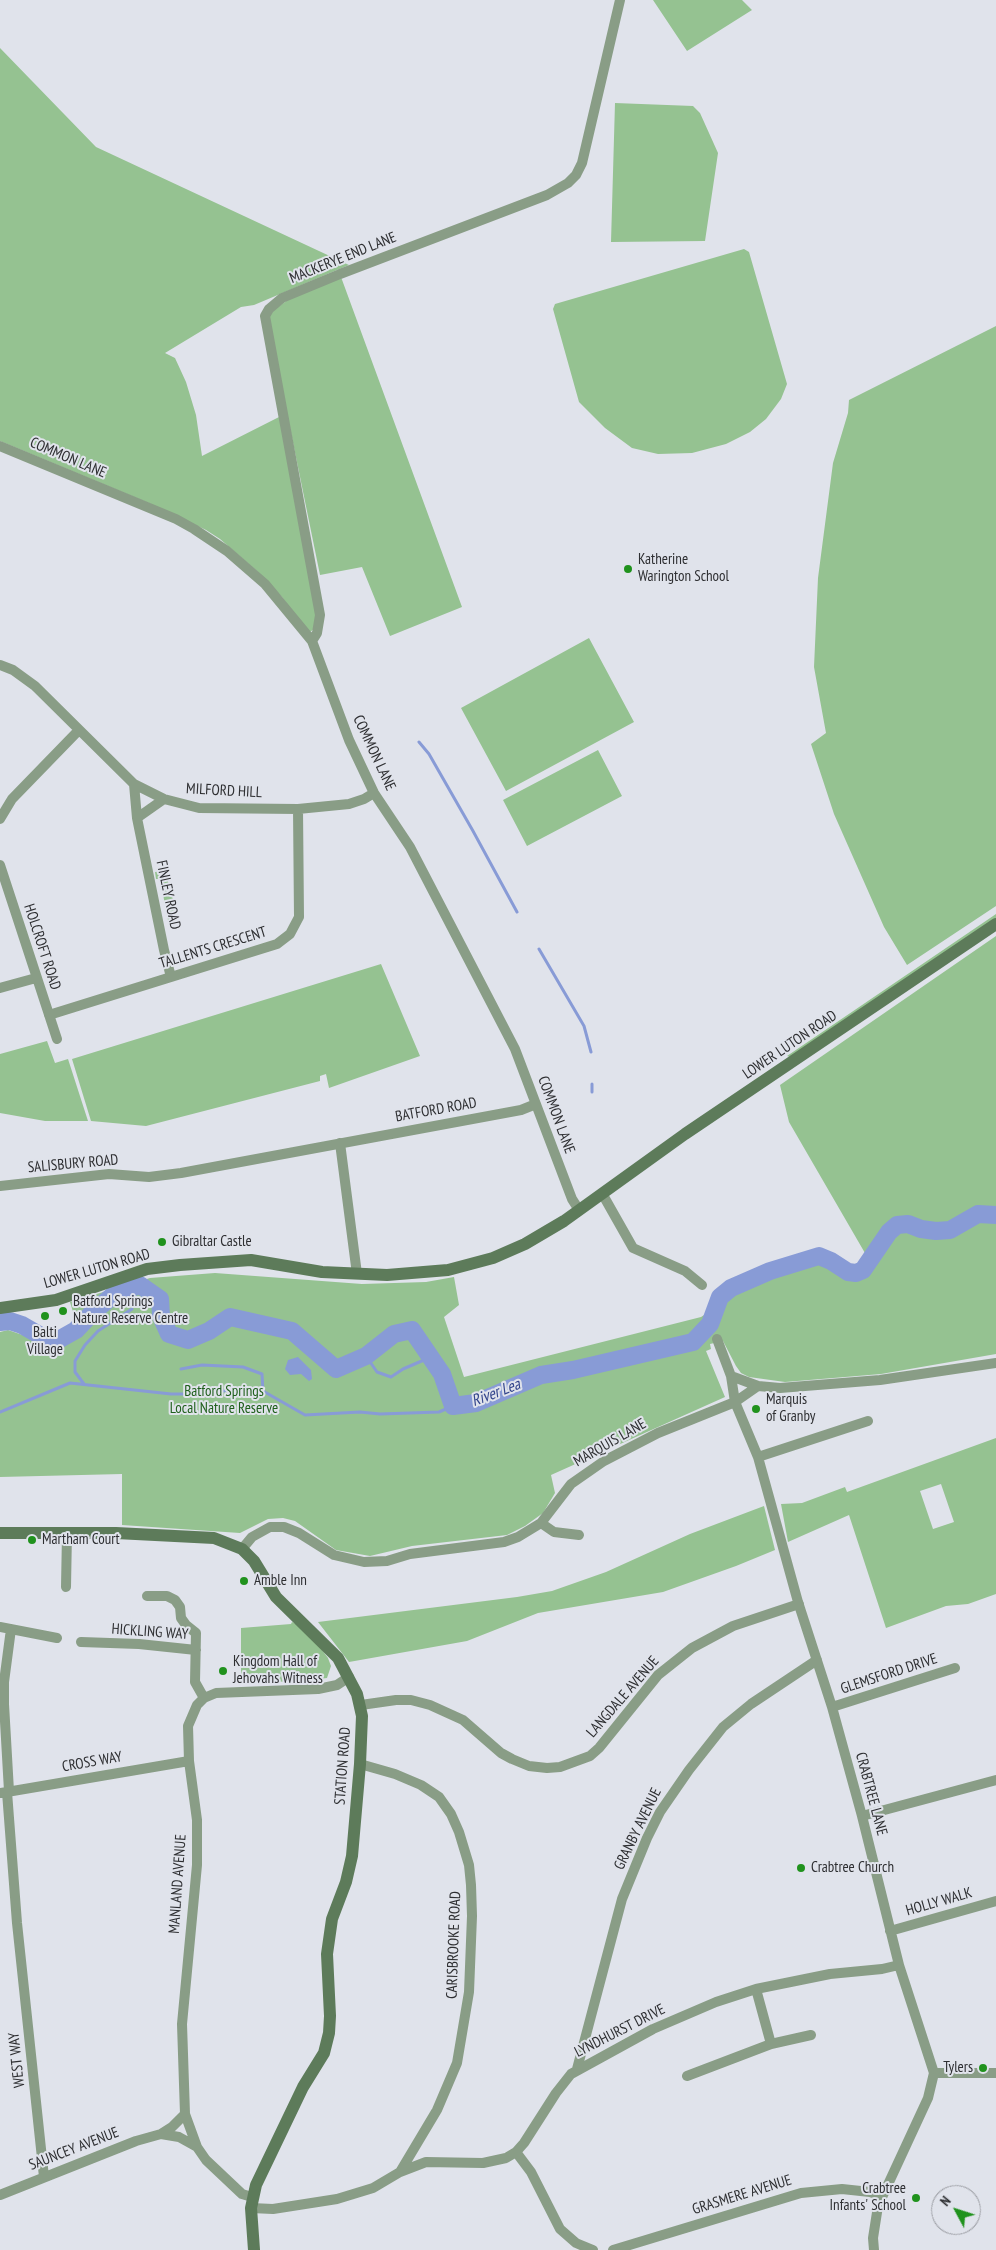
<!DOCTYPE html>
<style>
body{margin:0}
#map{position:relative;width:996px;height:2250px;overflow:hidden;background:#e0e3eb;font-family:"PT Sans Narrow",sans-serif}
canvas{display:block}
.north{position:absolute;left:931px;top:2185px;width:50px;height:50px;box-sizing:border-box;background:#e0e3eb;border:1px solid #999ba1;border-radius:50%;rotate:310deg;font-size:14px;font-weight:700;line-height:20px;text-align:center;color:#2e2f32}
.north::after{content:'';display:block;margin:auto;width:18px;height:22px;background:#20921d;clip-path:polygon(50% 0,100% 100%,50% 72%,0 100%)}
</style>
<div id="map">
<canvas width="996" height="2250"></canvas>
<div class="north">N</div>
</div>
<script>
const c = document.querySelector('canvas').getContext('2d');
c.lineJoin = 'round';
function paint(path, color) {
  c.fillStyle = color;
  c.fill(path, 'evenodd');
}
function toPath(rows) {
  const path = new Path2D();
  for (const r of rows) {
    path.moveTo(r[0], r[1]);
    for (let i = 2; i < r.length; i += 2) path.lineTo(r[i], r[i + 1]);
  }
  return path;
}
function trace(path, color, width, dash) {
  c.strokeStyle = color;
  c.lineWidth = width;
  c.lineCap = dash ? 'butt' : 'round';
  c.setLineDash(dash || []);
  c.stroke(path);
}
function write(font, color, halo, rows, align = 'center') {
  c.font = font + ' "PT Sans Narrow",sans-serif';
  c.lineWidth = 4;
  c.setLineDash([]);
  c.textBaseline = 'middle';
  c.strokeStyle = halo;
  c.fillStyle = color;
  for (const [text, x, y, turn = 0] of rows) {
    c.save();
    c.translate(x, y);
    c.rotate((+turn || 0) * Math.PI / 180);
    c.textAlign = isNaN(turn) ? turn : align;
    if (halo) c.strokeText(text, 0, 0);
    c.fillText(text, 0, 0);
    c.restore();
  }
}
paint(toPath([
 [653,0,742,0,752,10,687,51],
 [0,48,96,147,349,265,254,305,241,307,165,353,175,358,186,382,196,415,202,456,281,416,317,617,314,629,310,632,306,630,282,597,257,571,220,539,206,530,151,504,0,441],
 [615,103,693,106,700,113,718,153,705,241,611,242],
 [744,249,749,252,787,384,781,399,766,419,750,432,726,444,692,453,658,454,632,448,605,428,579,402,553,309,555,304],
 [341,277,462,607,390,636,362,567,320,575,268,320,271,312,289,299],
 [996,326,996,906,907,965,884,927,834,814,811,744,826,733,814,667,818,578,833,463,848,413,849,400],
 [589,638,634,722,506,791,461,708],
 [598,750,622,796,527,846,503,800],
 [165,871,178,917,168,920,160,879,156,879,155,872],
 [996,914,996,919,790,1057,787,1056],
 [996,936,996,1354,881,1374,785,1382,749,1377,741,1373,736,1366,723,1341,710,1344,711,1349,706,1351,725,1397,551,1475,555,1493,543,1513,525,1526,507,1535,412,1546,370,1556,336,1550,295,1521,283,1518,268,1519,240,1533,122,1525,122,1474,0,1477,0,1332,8,1330,46,1343,79,1332,70,1302,150,1278,215,1273,362,1284,426,1282,454,1277,459,1305,444,1317,464,1377,701,1317,715,1308,720,1297,731,1288,770,1271,819,1256,831,1261,848,1272,856,1273,863,1270,869,1260,789,1122,780,1085],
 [381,964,420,1056,329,1088,326,1074,320,1076,320,1081,146,1126,91,1121,72,1059],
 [47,1041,55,1063,68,1059,88,1121,45,1121,0,1113,0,1054],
 [996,1438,996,1594,968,1604,946,1606,886,1628,849,1515,788,1542,781,1504,802,1503,845,1487,847,1492],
 [941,1484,954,1522,933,1529,920,1491],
 [764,1506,775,1550,736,1566,663,1592,538,1613,467,1641,349,1662,318,1622,517,1597,552,1591,606,1572,690,1534],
 [292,1622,306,1629,328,1658,331,1666,327,1678,301,1681,241,1683,241,1628,291,1624]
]), '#95c291');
paint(toPath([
 [298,1357,311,1370,312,1379,309,1381,301,1374,290,1375,285,1369,288,1360]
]), '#889bd6');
trace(toPath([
 [419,742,429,754,473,831,517,912],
 [539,949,584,1026,591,1052],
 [592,1084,592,1092],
 [366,1356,377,1372,391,1377,403,1369,431,1357],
 [181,1369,202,1365,243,1367,262,1374,263,1391],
 [84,1384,75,1372,75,1361,85,1345,98,1331,132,1309],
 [0,1412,70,1383,171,1394,200,1394,231,1390,263,1391,305,1415,360,1412,380,1414,439,1412,453,1406]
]), '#889bd6', 3);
trace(toPath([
 [0,1322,10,1321,22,1325,53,1343,76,1330,93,1312,116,1293,140,1285,160,1299,161,1316,169,1334,188,1340,209,1331,230,1317,292,1331,336,1369,366,1356,394,1334,412,1330,442,1374,453,1406,476,1403,541,1375,573,1370,693,1342,710,1324,720,1297,731,1288,770,1271,819,1256,831,1261,848,1272,856,1273,863,1270,889,1232,897,1225,908,1224,921,1229,936,1231,950,1230,978,1214,996,1215]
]), '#889bd6', 18);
trace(toPath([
 [0,446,176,519,194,529,227,551,265,584,312,641,349,740,374,793,410,847,515,1049,572,1199,579,1210],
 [312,641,317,633,320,615,265,316,269,309,282,298,340,274,547,195,568,183,576,175,582,163,620,0],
 [0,665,13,670,35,686,134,784,164,799,199,808,298,809,349,804,364,799,374,793],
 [134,784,137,818,164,950,171,977],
 [137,818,164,799],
 [0,819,12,799,78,731],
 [0,865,57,1039],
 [0,988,36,978],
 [49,1015,277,944,290,934,299,917,298,809],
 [340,1143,357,1274],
 [0,1186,109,1174,149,1177,181,1173,521,1110,536,1104],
 [603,1195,633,1248,685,1271,702,1285],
 [717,1339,731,1376,735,1402,758,1457,798,1602,832,1707,862,1816,899,1965,934,2073,928,2098,878,2206,873,2238,874,2250],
 [731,1376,758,1386,780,1388,880,1380,996,1363],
 [758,1457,868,1421],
 [541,1523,554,1532,579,1535],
 [242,1549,252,1537,270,1527,284,1527,299,1533,334,1555,364,1562,387,1561,410,1554,504,1542,518,1537,541,1523,571,1484,604,1461,658,1433,735,1402,758,1386],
 [66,1587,67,1533],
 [147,1596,167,1596,175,1600,180,1607,181,1618,186,1625,196,1633,195,1682,204,1698],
 [0,1627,57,1638],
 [81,1642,139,1644,196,1650],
 [361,1705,396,1700,411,1700,430,1705,463,1720,501,1753,512,1759,529,1766,547,1768,560,1767,590,1756,599,1748,658,1675,692,1648,733,1626,799,1604],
 [832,1707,955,1668],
 [360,1764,395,1774,421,1785,439,1797,451,1814,459,1832,469,1865,471,1885,472,1916,469,1992,457,2063,437,2110,400,2172],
 [9,1791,4,1704,4,1682,11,1629],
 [7,1792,17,1923,44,2177],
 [1,1793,189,1761],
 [862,1816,996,1780],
 [890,1931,996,1901],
 [756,1989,771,2044],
 [577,2069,622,1899,647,1838,660,1812,689,1770,723,1727,751,1704,817,1660],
 [934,2073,996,2073],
 [687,2076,771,2044,811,2035],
 [161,2134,172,2127,185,2114],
 [516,2152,531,2172,560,2229,576,2243,593,2250],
 [0,2195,136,2141,161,2134,179,2137,197,2147],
 [252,2197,242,2194,206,2160,197,2147,185,2114,182,2024,197,1865,197,1820,189,1761,188,1726,197,1705,204,1698,216,1693,318,1689,337,1685,349,1677],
 [251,2208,273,2209,337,2199,373,2188,400,2172,426,2162,483,2163,506,2158,516,2152,524,2143,556,2093,571,2074,653,2029,716,2002,756,1989,830,1974,882,1969,899,1965],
 [613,2250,801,2193,842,2189,870,2192,882,2196]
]), '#899d86', 10);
trace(toPath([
 [0,1308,56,1300,147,1269,180,1265,251,1260,322,1272,387,1275,448,1270,493,1258,525,1244,564,1221,685,1134,996,924],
 [0,1533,116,1533,214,1538,242,1549,254,1561,276,1597,338,1658,357,1694,362,1716,360,1764,352,1856,346,1882,332,1919,327,1954,330,2016,329,2033,324,2053,303,2087,256,2185,251,2208,254,2250]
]), '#5d7b5a', 12);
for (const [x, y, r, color] of [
 [628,569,5,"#20921d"],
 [162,1242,5,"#20921d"],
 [63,1311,5,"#20921d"],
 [45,1316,5,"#20921d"],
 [756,1409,5,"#20921d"],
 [32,1540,5,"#20921d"],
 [244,1581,5,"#20921d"],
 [223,1671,5,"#20921d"],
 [801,1868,5,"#20921d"],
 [983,2068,5,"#20921d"],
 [916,2198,5,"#20921d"]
]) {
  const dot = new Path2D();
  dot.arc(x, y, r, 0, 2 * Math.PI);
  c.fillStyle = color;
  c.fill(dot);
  trace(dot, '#e0e3eb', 2);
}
write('15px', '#2e2f32', '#e0e3eb', [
 ["MACKERYE END LANE",343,258,-22],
 ["COMMON LANE",68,458,23],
 ["COMMON LANE",374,753,65],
 ["MILFORD HILL",224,791,3],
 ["FINLEY ROAD",168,895,78],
 ["HOLCROFT ROAD",42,947,72],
 ["TALLENTS CRESCENT",213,948,-17],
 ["LOWER LUTON ROAD",790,1045,-34],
 ["BATFORD ROAD",436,1110,-10],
 ["COMMON LANE",556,1115,70],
 ["SALISBURY ROAD",73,1164,-5],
 ["LOWER LUTON ROAD",97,1269,-16],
 ["MARQUIS LANE",610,1443,-30],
 ["HICKLING WAY",150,1632,4],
 ["GLEMSFORD DRIVE",889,1674,-18],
 ["LANGDALE AVENUE",623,1697,-49],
 ["CROSS WAY",92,1762,-10],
 ["STATION ROAD",343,1766,-86],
 ["CRABTREE LANE",871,1794,75],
 ["GRANBY AVENUE",638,1829,-64],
 ["MANLAND AVENUE",178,1884,-86],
 ["HOLLY WALK",939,1902,-16],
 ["CARISBROOKE ROAD",454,1945,-88],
 ["LYNDHURST DRIVE",620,2031,-27],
 ["WEST WAY",17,2060,-96],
 ["SAUNCEY AVENUE",74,2149,-21],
 ["GRASMERE AVENUE",742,2195,-17]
]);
write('15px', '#2e2f32', '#e0e3eb', [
 ["Katherine",638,560],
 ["Warington School",638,577],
 ["Gibraltar Castle",172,1242],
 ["Batford Springs",73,1302],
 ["Nature Reserve Centre",73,1319],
 ["Balti",45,1333,"center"],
 ["Village",45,1350,"center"],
 ["Marquis",766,1400],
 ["of Granby",766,1417],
 ["Martham Court",42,1540],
 ["Amble Inn",254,1581],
 ["Kingdom Hall of",233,1662],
 ["Jehovahs Witness",233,1679],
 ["Crabtree Church",811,1868],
 ["Tylers",973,2068,"right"],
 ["Crabtree",906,2189,"right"],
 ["Infants' School",906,2206,"right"]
], 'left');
write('15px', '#20601d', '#e0e3eb', [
 ["Batford Springs",224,1392],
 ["Local Nature Reserve",224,1409]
]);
write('italic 16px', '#32448b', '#e0e3eb', [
 ["River Lea",496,1393,-21]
]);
</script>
